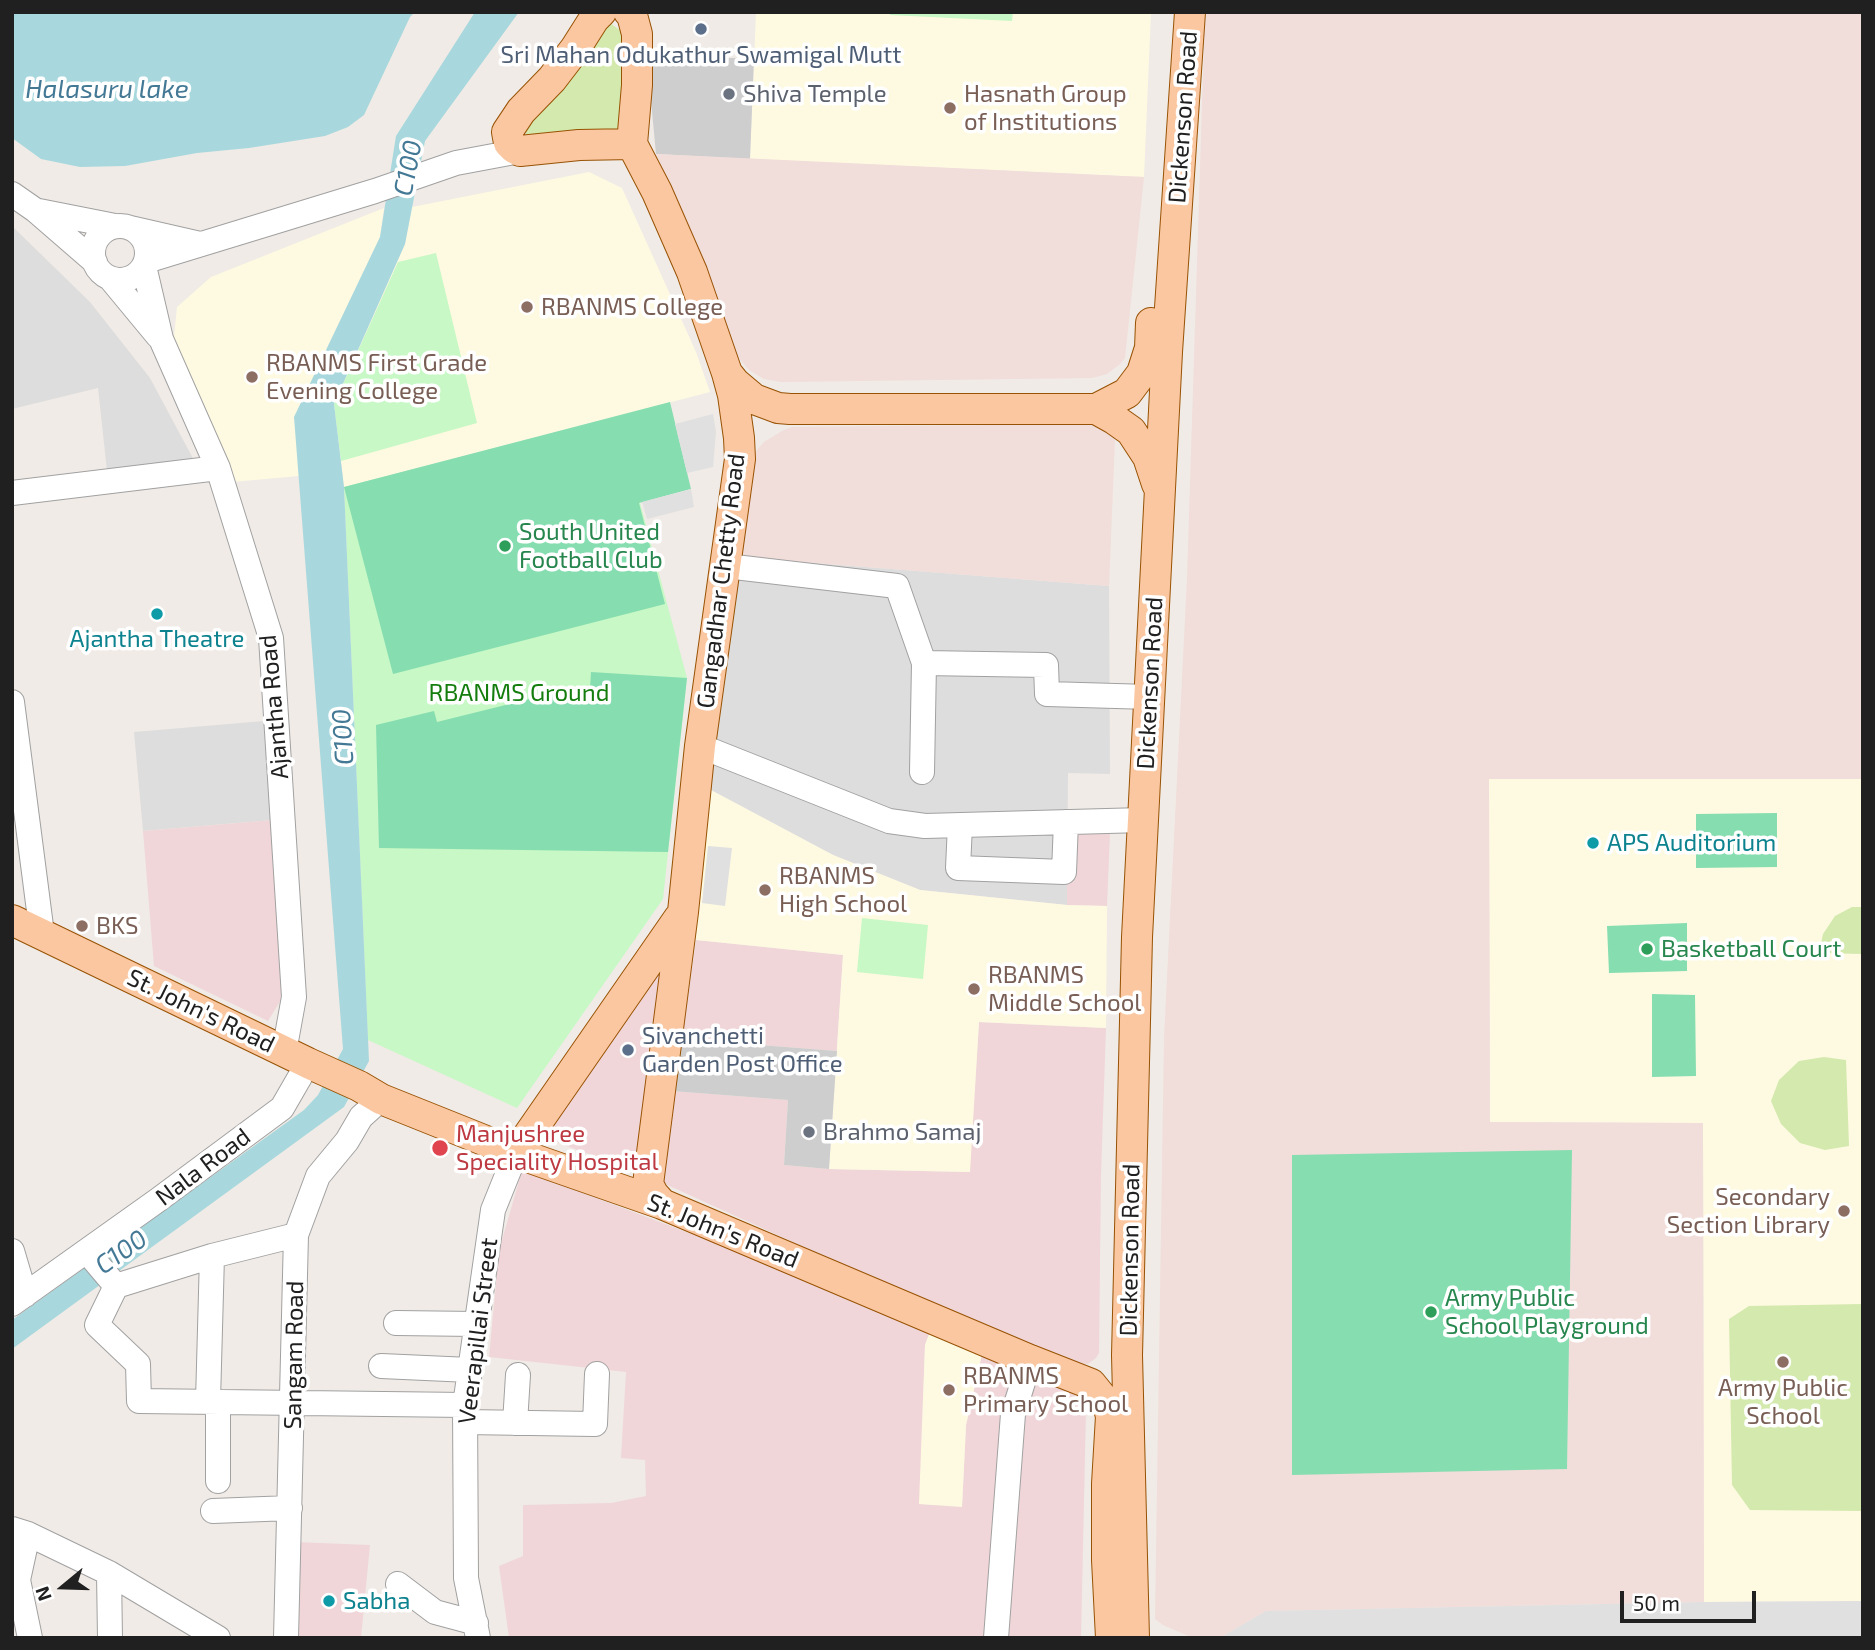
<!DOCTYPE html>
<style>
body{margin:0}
#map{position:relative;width:1875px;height:1650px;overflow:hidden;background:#f0ebe6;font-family:"Exo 2",sans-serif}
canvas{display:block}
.frame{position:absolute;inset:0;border:14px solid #202020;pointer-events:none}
.north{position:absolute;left:28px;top:1552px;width:70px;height:70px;-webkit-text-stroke:5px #fff;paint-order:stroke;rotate:251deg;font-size:19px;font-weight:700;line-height:28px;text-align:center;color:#202020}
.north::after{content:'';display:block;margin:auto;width:24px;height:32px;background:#202020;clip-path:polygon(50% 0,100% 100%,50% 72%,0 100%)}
.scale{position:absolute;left:1620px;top:1591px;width:136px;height:32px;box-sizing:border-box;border:4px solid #202020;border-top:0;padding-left:9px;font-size:21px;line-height:24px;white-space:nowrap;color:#202020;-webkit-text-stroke:5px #fff;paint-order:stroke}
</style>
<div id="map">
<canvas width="1875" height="1650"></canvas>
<div class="frame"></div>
<div class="north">N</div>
<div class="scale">50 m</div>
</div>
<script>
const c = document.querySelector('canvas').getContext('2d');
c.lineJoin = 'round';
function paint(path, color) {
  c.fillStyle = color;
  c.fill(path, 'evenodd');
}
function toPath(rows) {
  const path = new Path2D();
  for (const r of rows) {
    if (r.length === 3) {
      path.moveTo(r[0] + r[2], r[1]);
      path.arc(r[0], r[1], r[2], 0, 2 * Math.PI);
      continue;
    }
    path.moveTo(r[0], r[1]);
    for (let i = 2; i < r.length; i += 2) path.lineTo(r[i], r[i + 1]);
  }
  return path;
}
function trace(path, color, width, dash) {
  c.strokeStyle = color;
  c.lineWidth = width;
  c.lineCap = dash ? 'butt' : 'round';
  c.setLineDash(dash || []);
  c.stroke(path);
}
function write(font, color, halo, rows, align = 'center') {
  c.font = font + ' "Exo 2",sans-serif';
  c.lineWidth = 7;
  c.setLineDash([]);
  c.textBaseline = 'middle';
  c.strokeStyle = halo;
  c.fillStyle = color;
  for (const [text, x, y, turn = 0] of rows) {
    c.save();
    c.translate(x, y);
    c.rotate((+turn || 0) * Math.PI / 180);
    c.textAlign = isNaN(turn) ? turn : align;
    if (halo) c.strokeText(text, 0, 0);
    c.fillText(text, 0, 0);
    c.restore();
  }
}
paint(toPath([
 [12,226,90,302,150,378,196,464,107,471,98,388,12,409],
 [738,557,1109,586,1110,774,1068,773,1067,905,920,890,833,855,709,789],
 [264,721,273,820,143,831,134,732]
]), '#dedddd');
paint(toPath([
 [273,820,284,995,268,1021,154,966,143,831],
 [1110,833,1107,906,1067,905,1067,834],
 [696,940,843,955,837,1051,682,1039],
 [665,964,638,1172,539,1136],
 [979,1022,1106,1028,1101,1175,1099,1353,1096,1358,1088,1364,1075,1363,806,1248,663,1183,669,1136,672,1091,788,1100,784,1165,829,1169,969,1172],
 [522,1170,705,1239,930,1332,925,1345,920,1504,962,1506,966,1425,982,1354,1072,1393,1084,1404,1086,1409,1081,1638,509,1638,499,1566,523,1556,523,1505,611,1503,646,1496,645,1460,621,1458,626,1372,489,1357,499,1251],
 [295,1542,370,1545,361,1638,291,1638]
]), '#f0d6d8');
paint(toPath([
 [756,12,1151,12,1144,177,750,159],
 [589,172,622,188,696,352,710,392,344,487,334,404,405,244,412,207],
 [384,208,380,237,295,417,299,476,232,482,174,337,177,307,211,277],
 [1489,778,1863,779,1863,1601,1704,1602,1703,1123,1490,1122],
 [709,789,833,855,920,890,1067,905,1107,906,1106,1028,979,1022,970,1172,829,1169,843,955,696,940],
 [930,1332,982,1354,966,1425,962,1507,919,1504,925,1345]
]), '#fefae1');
paint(toPath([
 [647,58,754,58,750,159,656,154],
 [682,1039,837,1051,829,1169,784,1165,788,1100,672,1091]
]), '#cecece');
paint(toPath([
 [1205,12,1863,12,1863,779,1489,779,1490,1122,1703,1123,1704,1602,1266,1611,1220,1638,1193,1638,1163,1625,1155,1619,1164,1038,1187,579],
 [656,154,1144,177,1125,358,1120,364,1107,374,1092,378,781,382,764,379,749,370,738,357],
 [1093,424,1100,425,1115,438,1109,586,738,557,752,456,764,442,782,431,792,427]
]), '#f1ddda');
paint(toPath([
 [610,23,624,33,627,129,527,138,523,121,585,57],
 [1852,907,1863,907,1863,954,1819,953,1823,934,1835,916],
 [1824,1057,1846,1060,1849,1146,1825,1150,1800,1143,1781,1124,1771,1101,1779,1080,1799,1061],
 [1863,1304,1863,1511,1750,1510,1732,1485,1729,1319,1749,1306]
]), '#d3e9ad');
paint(toPath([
 [890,12,1013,12,1012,21,890,15],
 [436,253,477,423,341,461,334,404,398,262],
 [617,417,687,678,663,899,517,1108,368,1040,344,487],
 [862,918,928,925,923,979,857,972]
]), '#c7f8c5');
paint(toPath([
 [670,402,691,489,639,503,665,604,393,674,344,487],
 [591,672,687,678,668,852,379,848,376,725,434,711,437,722,570,689,590,689],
 [1777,813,1777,867,1696,868,1696,814],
 [1687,923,1687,971,1609,973,1607,926],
 [1652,994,1695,995,1696,1076,1652,1077],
 [1572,1150,1567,1469,1292,1475,1292,1155]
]), '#86ddb0');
paint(toPath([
 [713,414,716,432,713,467,687,473,675,424],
 [691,489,694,507,647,519,642,502],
 [708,846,732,848,725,906,702,903],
 [1863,1601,1863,1638,1220,1638,1266,1611,1704,1602]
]), '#e0e0e0');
paint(toPath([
 [12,12,415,12,410,17,364,115,348,127,325,136,249,148,197,153,125,166,80,167,41,159,12,138],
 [475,12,519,12,425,141,405,244,334,404,344,487,369,1061,344,1107,12,1349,12,1320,304,1110,318,1095,343,1049,294,417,380,237,396,136]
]), '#a8d8dd');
const minor = toPath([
 [12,194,35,210,95,262],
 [39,211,115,226],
 [120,253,27],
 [130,228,200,244],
 [146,261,375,191,456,163,520,151],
 [144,266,161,339,218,468,271,638,294,997,284,1052],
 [110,278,158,336],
 [12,493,218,468],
 [726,566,897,586,924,663,1046,665,1047,694,1150,697],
 [12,702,42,934],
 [700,746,889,821,925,826,1143,820],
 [922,772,924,663],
 [960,825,958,868,1064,872,1066,822],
 [12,1251,25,1295],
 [94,1260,116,1286,97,1325,138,1364,139,1401,465,1405],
 [116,1286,212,1256,296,1235],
 [12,1304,158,1200,282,1108,308,1063],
 [396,1323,476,1324],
 [381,1366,470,1370],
 [208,1401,212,1256],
 [218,1402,218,1481],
 [465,1422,595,1424,597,1374],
 [515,1423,518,1375],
 [213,1511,290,1508],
 [12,1529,28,1534,109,1573,218,1638],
 [28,1534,18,1580,30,1638],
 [109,1573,110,1638],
 [398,1584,435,1612,476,1623],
 [286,1638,296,1235,318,1176,347,1141,361,1117,381,1099],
 [478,1638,466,1578,465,1405,493,1210,516,1153],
 [996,1638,1013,1414,1030,1360]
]);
const major = toPath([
 [601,12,594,19,575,49,552,79,521,111,507,132,509,143,514,148,520,151,579,145,632,144,637,85,637,34,632,15,629,12],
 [632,144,657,192,692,272,727,373,733,395,739,438,740,459,700,746,683,912,648,1184,653,1194,662,1204],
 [727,373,735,383,754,399,778,408,790,409,1096,409,1114,419,1131,431,1148,457,1157,484],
 [1096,409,1127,393,1142,373,1150,348,1151,323],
 [12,920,308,1063,359,1086,381,1099,516,1153,662,1204,1030,1360,1091,1384,1108,1405,1111,1416,1107,1484,1107,1560,1111,1638],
 [516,1153,679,918],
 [1134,1638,1127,1355,1137,937,1167,352,1190,12]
]);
trace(minor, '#a1a1a1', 26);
trace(major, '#985203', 32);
trace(minor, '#fff', 24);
trace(major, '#fac7a1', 30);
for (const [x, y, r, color] of [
 [701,29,7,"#5c6f8a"],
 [729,94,7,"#6b7280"],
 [950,108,7,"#8d6e63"],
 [527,307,7,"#8d6e63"],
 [252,377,7,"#8d6e63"],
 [505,546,7,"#2e9e5b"],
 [157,614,7,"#0f9aa8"],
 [1593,843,7,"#0f9aa8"],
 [765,890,7,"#8d6e63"],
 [82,926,7,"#8d6e63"],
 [1647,949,7,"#2e9e5b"],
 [974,989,7,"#8d6e63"],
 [628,1050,7,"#5c6f8a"],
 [809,1132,7,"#6b7280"],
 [440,1148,9,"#e0444e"],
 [1844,1211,7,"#8d6e63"],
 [1431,1312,7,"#2e9e5b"],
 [1783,1362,7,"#8d6e63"],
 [949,1390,7,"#8d6e63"],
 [329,1601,7,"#0f9aa8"]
]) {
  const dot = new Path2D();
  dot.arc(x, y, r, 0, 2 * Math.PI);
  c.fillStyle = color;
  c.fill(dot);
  trace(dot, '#fff', 2.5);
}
write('24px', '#4e5e75', '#fff', [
 ["Sri Mahan Odukathur Swamigal Mutt",701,55],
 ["Sivanchetti",642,1036,"left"],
 ["Garden Post Office",642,1064,"left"]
]);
write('24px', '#5b616d', '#fff', [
 ["Shiva Temple",743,94],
 ["Brahmo Samaj",823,1132]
], 'left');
write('24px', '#785e54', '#fff', [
 ["Hasnath Group",964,94],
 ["of Institutions",964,122],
 ["RBANMS College",541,307],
 ["RBANMS First Grade",266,363],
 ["Evening College",266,391],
 ["RBANMS",779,876],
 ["High School",779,904],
 ["BKS",96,926],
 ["RBANMS",988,975],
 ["Middle School",988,1003],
 ["Secondary",1830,1197,"right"],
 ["Section Library",1830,1225,"right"],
 ["RBANMS",963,1376],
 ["Primary School",963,1404],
 ["Army Public",1783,1388,"center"],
 ["School",1783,1416,"center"]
], 'left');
write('24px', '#202020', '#fff', [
 ["Dickenson Road",1183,117,-86],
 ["Gangadhar Chetty Road",721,581,-83],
 ["Dickenson Road",1150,683,-87],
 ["Ajantha Road",274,707,-95],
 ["St. John's Road",201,1011,26],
 ["Nala Road",203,1167,-37],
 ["St. John's Road",723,1231,22],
 ["Dickenson Road",1130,1250,-89],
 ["Veerapillai Street",478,1331,-83],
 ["Sangam Road",294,1355,-89]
]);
write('24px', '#27864d', '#fff', [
 ["South United",519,532],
 ["Football Club",519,560],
 ["Basketball Court",1661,949],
 ["Army Public",1445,1298],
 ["School Playground",1445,1326]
], 'left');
write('24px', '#0d838f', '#fff', [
 ["Ajantha Theatre",157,639,"center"],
 ["APS Auditorium",1607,843],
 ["Sabha",343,1601]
], 'left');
write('24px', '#147d0e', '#fff', [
 ["RBANMS Ground",519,693]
]);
write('24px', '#be3a42', '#fff', [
 ["Manjushree",456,1134],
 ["Speciality Hospital",456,1162]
], 'left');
write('italic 26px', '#447996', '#fff', [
 ["Halasuru lake",107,89],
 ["C100",408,168,-79],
 ["C100",343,737,-94],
 ["C100",121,1252,-35]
]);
</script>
